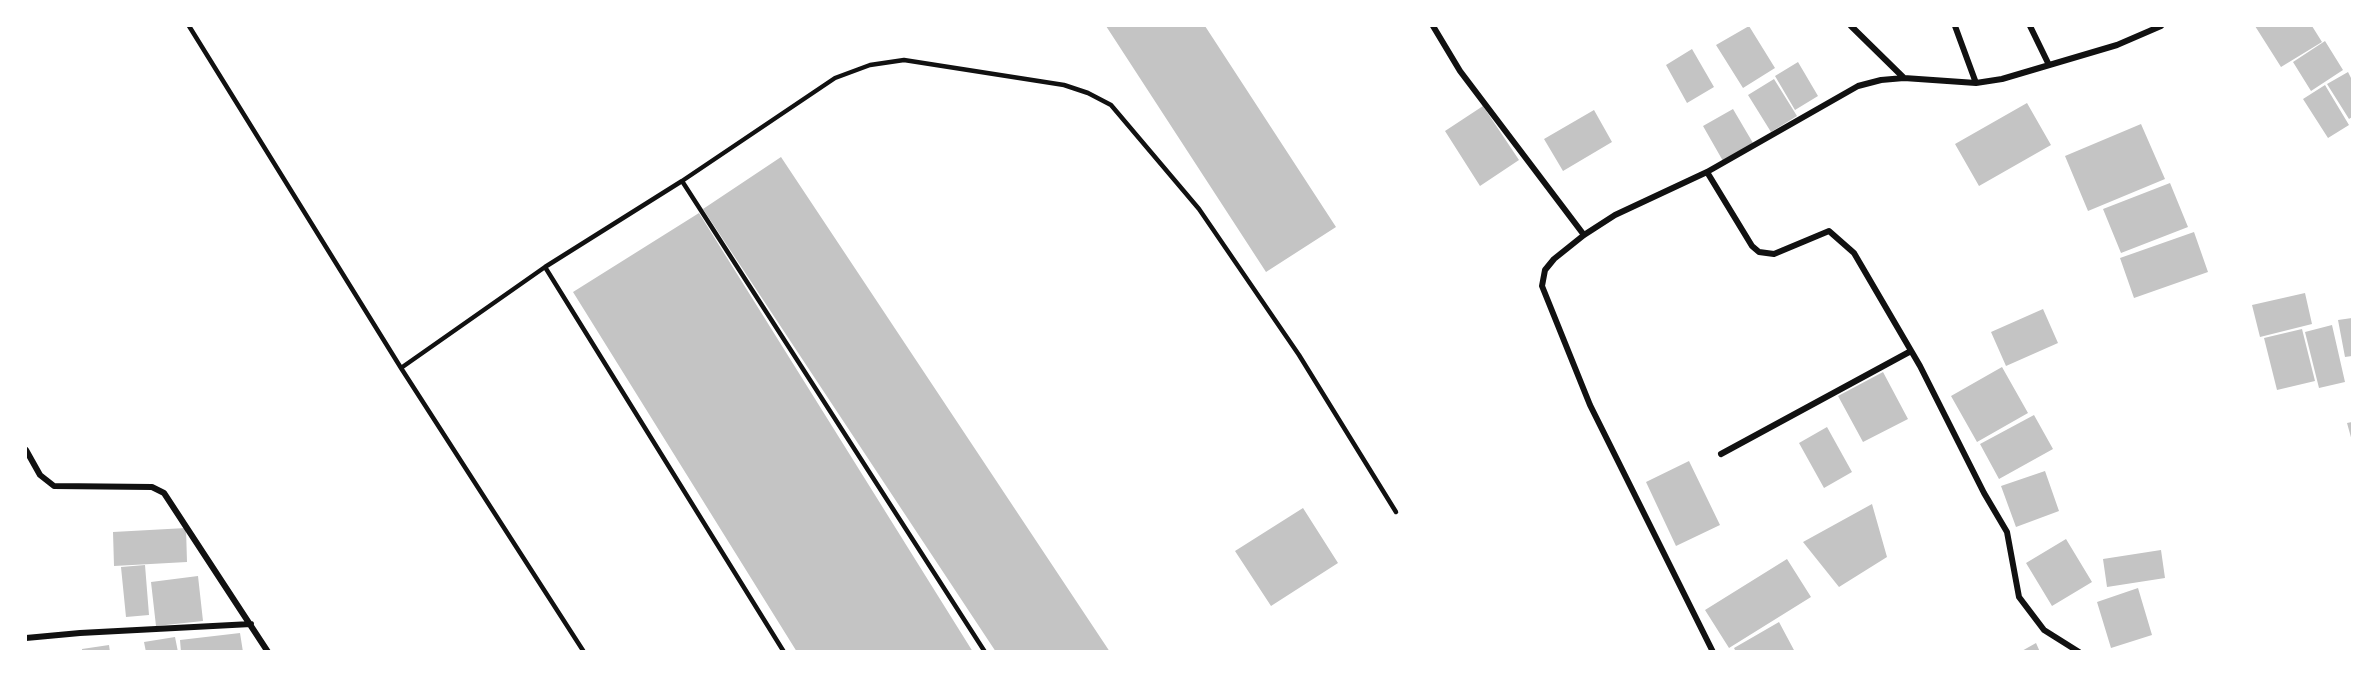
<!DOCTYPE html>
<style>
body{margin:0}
#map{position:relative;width:2378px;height:677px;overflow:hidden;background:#fff;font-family:Roboto,sans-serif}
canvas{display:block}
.frame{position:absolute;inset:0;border:27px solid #fff;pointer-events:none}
</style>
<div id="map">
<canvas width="2378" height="677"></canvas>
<div class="frame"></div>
</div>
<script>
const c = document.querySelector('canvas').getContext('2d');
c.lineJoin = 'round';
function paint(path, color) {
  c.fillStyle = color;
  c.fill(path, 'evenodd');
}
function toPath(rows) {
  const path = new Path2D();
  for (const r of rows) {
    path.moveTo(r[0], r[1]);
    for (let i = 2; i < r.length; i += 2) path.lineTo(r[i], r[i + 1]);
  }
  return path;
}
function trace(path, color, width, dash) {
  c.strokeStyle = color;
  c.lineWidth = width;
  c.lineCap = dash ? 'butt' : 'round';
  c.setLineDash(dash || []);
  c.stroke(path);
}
paint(toPath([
 [1106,26,1205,26,1336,227,1266,272],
 [1749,26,1775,68,1743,88,1716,45],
 [2255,26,2312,26,2322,42,2281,67],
 [2325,41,2343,70,2311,91,2293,62],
 [1692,49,1714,87,1687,103,1666,65],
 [1798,62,1818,96,1795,110,1775,76],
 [2348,72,2352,80,2352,117,2349,119,2327,84],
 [1774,79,1797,116,1771,132,1748,95],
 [2325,85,2349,125,2328,138,2303,99],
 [2027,103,2051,145,1979,186,1955,144],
 [1483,106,1519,160,1480,186,1445,131],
 [1733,109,1753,143,1723,161,1703,126],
 [1594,110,1612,142,1563,171,1544,139],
 [2141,124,2165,179,2088,211,2065,156],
 [781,157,1110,652,996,652,703,209],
 [2170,183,2188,227,2121,253,2103,209],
 [699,213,973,652,797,652,573,292],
 [2194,232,2208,272,2134,298,2120,258],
 [2305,293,2312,324,2260,337,2252,305],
 [2043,309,2058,343,2006,366,1991,332],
 [2352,318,2352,356,2345,357,2338,320],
 [2332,325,2345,382,2319,388,2305,332],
 [2302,329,2315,381,2277,390,2264,338],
 [2002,367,2028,413,1977,442,1951,396],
 [1883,372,1908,419,1863,442,1838,396],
 [2034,415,2053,449,1999,479,1980,444],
 [2352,422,2352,441,2347,423],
 [1827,427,1852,472,1824,488,1799,443],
 [1689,461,1720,525,1676,546,1646,482],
 [2045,471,2059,511,2016,527,2001,486],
 [1872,504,1887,557,1839,587,1803,542],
 [1303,508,1338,563,1271,606,1235,551],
 [186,528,187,562,114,566,113,532],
 [2066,539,2092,582,2052,606,2026,563],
 [2161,550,2165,578,2107,587,2103,559],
 [1787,559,1811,597,1729,648,1705,610],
 [145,565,149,615,126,617,121,567],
 [198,576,203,621,156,626,151,582],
 [2138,588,2152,635,2111,648,2097,602],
 [1779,622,1795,652,1736,652,1734,648],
 [240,633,243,652,181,652,180,640],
 [175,637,178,652,146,652,144,642],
 [2036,643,2040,652,2020,652],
 [109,645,110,652,82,652,82,649]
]), '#c4c4c4');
trace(toPath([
 [189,26,401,368,584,652],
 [682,181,985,652],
 [545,267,784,652],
 [401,368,545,267,682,181,835,78,870,65,904,60,1064,85,1088,93,1111,105,1199,209,1299,355,1396,512]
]), '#111', 4.5);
trace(toPath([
 [1433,26,1460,71,1584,235],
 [1851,26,1904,78],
 [1955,26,1976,83],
 [2030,26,2049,65],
 [1707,172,1752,246,1759,252,1774,254,1829,231,1854,253,1920,366,1984,493,2007,532,2019,597,2044,630,2079,652],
 [26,450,40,475,54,486,152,487,164,493,268,652],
 [1721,454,1911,351],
 [26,638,80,633,251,624],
 [1713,652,1590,405,1542,286,1545,270,1554,259,1584,235,1615,215,1707,172,1858,86,1881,80,1904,78,1976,83,2002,79,2117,45,2161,26]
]), '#111', 6);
</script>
